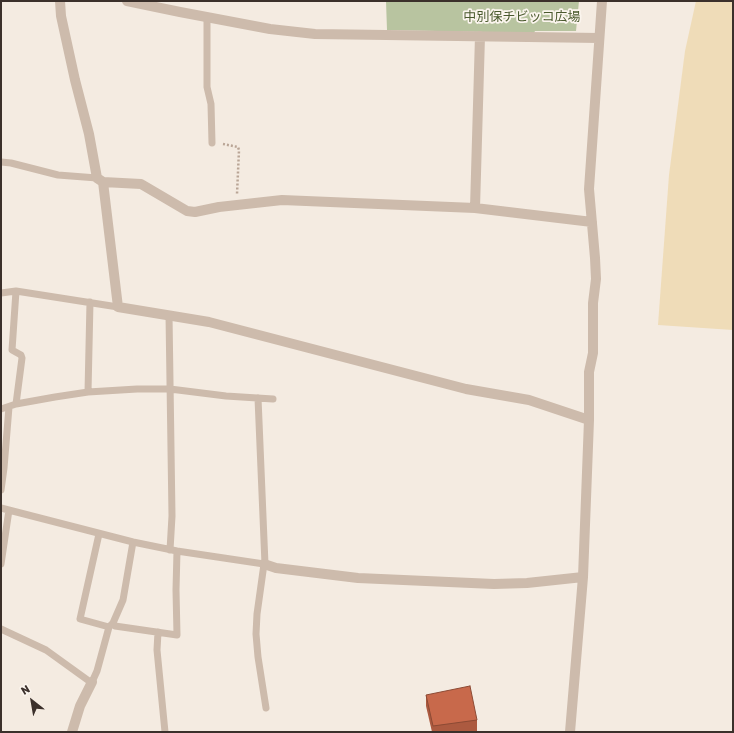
<!DOCTYPE html>
<meta charset="utf-8">
<style>
body{margin:0}
#map{position:relative;width:734px;height:733px;overflow:hidden;background:#f4ebe1;font-family:Rubik,sans-serif}
canvas{display:block}
.frame{position:absolute;inset:0;border:2px solid #3b302b;pointer-events:none}
.north{position:absolute;left:12px;top:681px;width:40px;height:40px;-webkit-text-stroke:3px #fbf5ee;paint-order:stroke;rotate:329deg;font-size:11px;font-weight:700;line-height:16px;text-align:center;color:#3b302b}
.north::after{content:'';display:block;margin:auto;width:14px;height:18px;background:#3b302b;clip-path:polygon(50% 0,100% 100%,50% 72%,0 100%)}
</style>
<div id="map">
<canvas width="734" height="733"></canvas>
<div class="frame"></div>
<div class="north">N</div>
</div>
<script>
const c = document.querySelector('canvas').getContext('2d');
c.lineJoin = 'round';
function paint(path, color) {
  c.fillStyle = color;
  c.fill(path, 'evenodd');
}
function toPath(rows) {
  const path = new Path2D();
  for (const r of rows) {
    path.moveTo(r[0], r[1]);
    for (let i = 2; i < r.length; i += 2) path.lineTo(r[i], r[i + 1]);
  }
  return path;
}
function trace(path, color, width, dash) {
  c.strokeStyle = color;
  c.lineWidth = width;
  c.lineCap = dash ? 'butt' : 'round';
  c.setLineDash(dash || []);
  c.stroke(path);
}
function write(font, color, halo, rows, align = 'center') {
  c.font = font + ' Rubik,"Noto Sans JP",sans-serif';
  c.lineWidth = 3.5;
  c.setLineDash([]);
  c.textBaseline = 'middle';
  c.strokeStyle = halo;
  c.fillStyle = color;
  for (const [text, x, y, turn = 0] of rows) {
    c.save();
    c.translate(x, y);
    c.rotate((+turn || 0) * Math.PI / 180);
    c.textAlign = isNaN(turn) ? turn : align;
    if (halo) c.strokeText(text, 0, 0);
    c.fillText(text, 0, 0);
    c.restore();
  }
}
paint(toPath([
 [386,1,579,1,576,31,535,31,534,33,387,30]
]), '#b8c4a0');
paint(toPath([
 [696,1,733,1,733,330,658,325,669,175,685,51]
]), '#efdcb8');
trace(toPath([
 [223,144,238,147,239,150,237,194]
]), '#b9a596', 2.5, [2, 2]);
trace(toPath([
 [207,18,207,87,211,104,212,143],
 [1,162,11,163,58,175,97,178],
 [16,291,12,350,21,355,22,358,16,404],
 [1,293,16,291,118,307],
 [169,315,172,516,170,550],
 [88,392,90,302],
 [258,398,265,564],
 [1,409,16,404,55,397,88,392,137,389,170,389,226,396,273,399],
 [1,490,4,468,9,407],
 [1,508,133,542,177,551,264,564,257,614,256,634,258,657,266,708],
 [99,534,80,619,109,627],
 [1,564,9,510],
 [113,623,115,626,177,635,176,590,177,551],
 [1,629,46,650,89,681,92,682,97,671,109,627,113,623,123,600,133,542],
 [158,632,157,650,165,732]
]), '#cdbbac', 7);
trace(toPath([
 [60,1,61,16,75,80,89,134,97,178,103,182,141,184,187,211,195,212,219,207,282,200,475,208,592,222],
 [127,1,180,12,270,29,315,34,599,38],
 [103,182,118,307,209,322,466,389,529,400,589,420],
 [475,208,480,36],
 [264,564,276,568,358,578,494,584,527,583,583,577],
 [72,732,80,706,92,682],
 [570,732,583,577,589,420,589,372,593,353,593,303,596,279,595,258,589,189,602,1]
]), '#cdbbac', 10);
paint(toPath([
 [426,695,477,720,477,731,473,732,432,732,426,706]
]), '#ac5a40');
const building = toPath([
 [470,686,477,720,433,726,426,695,470,686]
]);
paint(building, '#c8694b');
trace(building, '#8c4a34', 1);
write('13px', '#4a5a2e', '#fbf5ee', [
 ["中別保チビッコ広場",522,17]
]);
</script>
